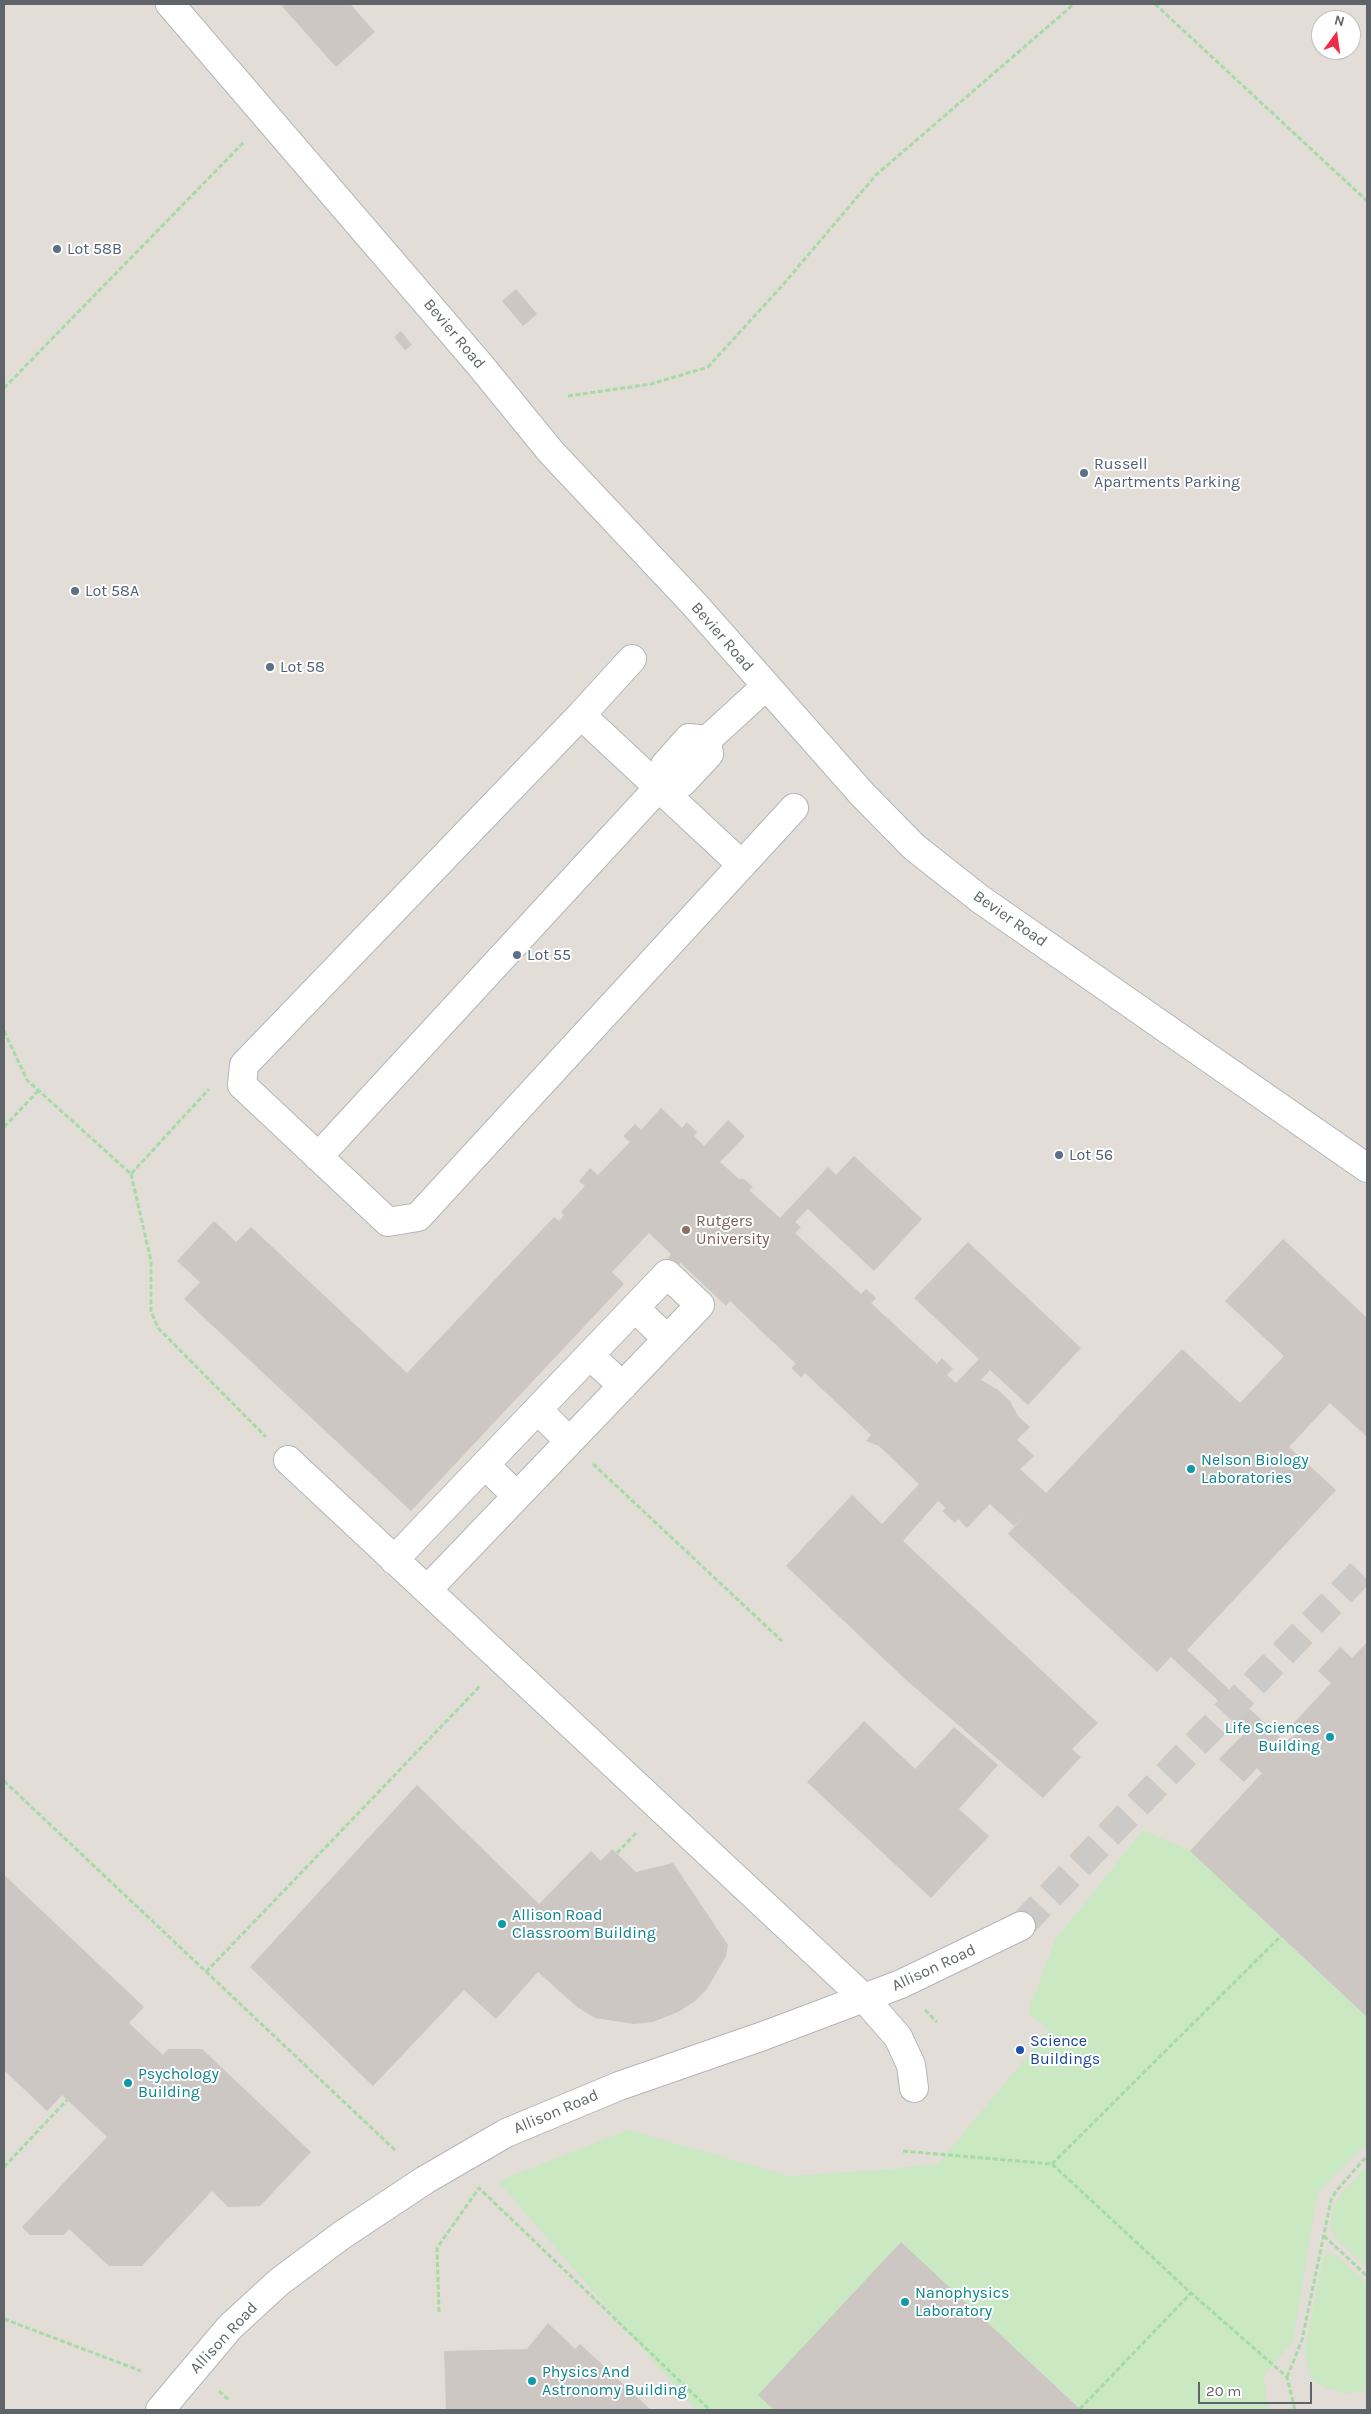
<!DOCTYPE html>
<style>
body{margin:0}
#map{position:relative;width:1371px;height:2414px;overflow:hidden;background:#f0ece6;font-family:Karla,sans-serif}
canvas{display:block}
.frame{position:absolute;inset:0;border:5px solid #5e6467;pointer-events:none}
.north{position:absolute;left:1311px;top:10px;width:50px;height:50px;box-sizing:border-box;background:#fff;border:1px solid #bfc1c2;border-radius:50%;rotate:14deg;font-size:14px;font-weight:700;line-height:20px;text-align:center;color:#5e6467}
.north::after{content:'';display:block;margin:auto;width:18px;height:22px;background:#ee2e48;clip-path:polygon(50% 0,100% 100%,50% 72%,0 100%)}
.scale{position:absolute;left:1198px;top:2382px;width:114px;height:22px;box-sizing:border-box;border:2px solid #5e6467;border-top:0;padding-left:6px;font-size:15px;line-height:18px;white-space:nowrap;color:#5e6467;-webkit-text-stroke:4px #fff;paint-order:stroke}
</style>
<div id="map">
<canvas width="1371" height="2414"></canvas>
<div class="frame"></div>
<div class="north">N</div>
<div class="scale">20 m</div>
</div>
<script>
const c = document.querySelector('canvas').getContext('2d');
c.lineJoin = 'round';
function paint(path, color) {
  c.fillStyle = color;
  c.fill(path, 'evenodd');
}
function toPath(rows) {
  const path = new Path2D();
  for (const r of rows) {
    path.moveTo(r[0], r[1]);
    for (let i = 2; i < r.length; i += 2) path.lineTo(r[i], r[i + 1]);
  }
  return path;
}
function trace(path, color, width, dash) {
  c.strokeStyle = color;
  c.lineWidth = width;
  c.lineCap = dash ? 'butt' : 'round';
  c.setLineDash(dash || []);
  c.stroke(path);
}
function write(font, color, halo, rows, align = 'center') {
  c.font = font + ' Karla,sans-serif';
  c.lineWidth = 4;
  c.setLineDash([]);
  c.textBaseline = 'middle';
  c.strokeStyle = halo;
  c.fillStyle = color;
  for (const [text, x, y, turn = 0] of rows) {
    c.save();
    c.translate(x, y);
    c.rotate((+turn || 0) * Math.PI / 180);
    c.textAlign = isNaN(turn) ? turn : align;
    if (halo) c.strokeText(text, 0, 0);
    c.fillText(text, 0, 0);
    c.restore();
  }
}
paint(toPath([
 [4,4,1367,4,1367,2410,4,2410],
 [1321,20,1351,20,1351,50,1321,50]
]), '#e3ddd7');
paint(toPath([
 [1143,1830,1190,1851,1367,2017,1367,2144,1317,2194,1293,2341,1264,2376,1268,2410,696,2410,498,2181,628,2130,789,2176,880,2170,938,2164,1049,2030,1028,2013,1055,1940],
 [1367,2165,1367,2268,1340,2242,1332,2232,1330,2223,1335,2202],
 [1326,2254,1336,2255,1367,2284,1367,2390,1364,2391,1345,2393,1328,2389,1316,2383,1309,2375,1305,2349,1323,2257]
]), '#cae8c2');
paint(toPath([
 [280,4,350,4,375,32,336,67],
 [516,289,537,314,523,326,502,301],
 [401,331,412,345,405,350,394,337],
 [661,1108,682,1128,687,1122,697,1132,694,1136,704,1146,728,1120,745,1136,720,1162,739,1179,744,1179,753,1187,749,1190,780,1218,828,1167,836,1175,854,1156,922,1219,874,1271,808,1209,795,1222,801,1227,795,1233,861,1294,866,1289,876,1298,871,1303,937,1364,942,1358,953,1369,947,1375,956,1383,979,1359,914,1298,968,1242,1081,1348,1028,1405,990,1370,981,1380,997,1389,1010,1401,1018,1416,1030,1427,1017,1440,1034,1456,1020,1469,1046,1493,1182,1349,1240,1403,1284,1356,1225,1301,1283,1239,1367,1318,1367,1437,1330,1403,1289,1447,1336,1490,1187,1650,1285,1742,1299,1732,1292,1725,1331,1683,1318,1671,1340,1647,1352,1658,1367,1642,1367,2017,1190,1851,1262,1773,1257,1768,1244,1782,1219,1759,1249,1729,1171,1657,1157,1672,1008,1534,1024,1516,1014,1526,990,1504,967,1528,958,1519,955,1523,942,1511,946,1508,938,1501,903,1541,1098,1723,1072,1749,1081,1757,1043,1798,905,1679,786,1566,852,1495,882,1524,919,1484,879,1446,866,1441,871,1435,805,1373,801,1377,791,1368,796,1364,730,1301,726,1306,681,1263,677,1266,668,1258,671,1254,649,1233,612,1272,624,1284,411,1511,184,1299,200,1282,177,1261,214,1221,236,1242,251,1227,407,1373,554,1217,559,1221,564,1215,561,1212,585,1186,579,1181,590,1168,598,1175,630,1142,623,1136,635,1124,641,1130],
 [864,1721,915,1769,954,1727,998,1765,959,1809,989,1836,931,1898,807,1782],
 [417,1785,539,1904,591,1851,601,1861,612,1849,636,1872,673,1863,728,1945,726,1956,707,1989,695,2001,678,2012,653,2022,634,2024,595,2018,577,2007,538,1972,496,2019,464,1990,373,2086,250,1967],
 [4,1875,144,2007,129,2023,163,2055,168,2049,202,2049,311,2152,260,2206,228,2207,212,2191,142,2266,109,2266,69,2229,64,2235,30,2235,22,2227,107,2137,62,2095,47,2111,4,2070],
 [901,2242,1081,2410,774,2410,758,2395],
 [548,2323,575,2349,580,2344,651,2410,446,2410,444,2351,527,2349]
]), '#ccc7c3');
trace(toPath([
 [1021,1926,1367,1566]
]), '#cccac6', 28, [28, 14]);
const minor = toPath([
 [170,4,480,365,551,452,695,605,862,794,914,847,980,899,1367,1168],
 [632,659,581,715,244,1065,242,1085,388,1222,418,1217,794,808],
 [581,715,742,865],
 [659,787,682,783,709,754,707,740],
 [318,1157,659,787,665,765,689,738,707,740,765,687],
 [635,1308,667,1339],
 [590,1356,623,1386],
 [538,1410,569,1441],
 [288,1460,864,1998,898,2037,911,2065,914,2088],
 [485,1465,517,1496],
 [394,1560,667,1274,700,1305,427,1590],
 [160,2410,230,2327,279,2282,342,2235,425,2180,506,2133,619,2086,763,2036,901,1984,1021,1926]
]);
trace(minor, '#b1b6b9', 30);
trace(toPath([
 [1155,4,1367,201],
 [4,388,244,142],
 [568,396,651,384,708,367,781,287,876,175,1074,4],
 [4,1031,27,1080,131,1174,209,1089],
 [4,1127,38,1091],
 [131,1174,151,1261,151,1311,158,1328,266,1437],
 [593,1464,782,1641],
 [4,1781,396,2151],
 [617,1853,637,1832],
 [206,1972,481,1685],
 [925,2010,937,2022],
 [903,2151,1052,2164,1191,2293,1287,2377,1295,2410],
 [1052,2164,1281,1936],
 [4,2167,67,2100],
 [1324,2236,1367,2276],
 [439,2312,437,2248,479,2188,710,2410],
 [4,2319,141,2371],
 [1287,2377,1302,2340,1331,2200,1336,2191,1367,2156],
 [219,2391,230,2401],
 [1080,2409,1191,2293]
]), '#a5dba7', 3, [5, 2.5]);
trace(minor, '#fff', 28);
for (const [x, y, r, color] of [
 [57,249,5,"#5c6f8a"],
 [1084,473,5,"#5c6f8a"],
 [75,591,5,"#5c6f8a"],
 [270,667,5,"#5c6f8a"],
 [517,955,5,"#5c6f8a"],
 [1059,1155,5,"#5c6f8a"],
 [686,1230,5,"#8d6e63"],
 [1191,1469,5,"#0f9aa8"],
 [1330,1737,5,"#0f9aa8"],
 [502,1924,5,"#0f9aa8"],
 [1020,2050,5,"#1a4fb4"],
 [128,2083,5,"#0f9aa8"],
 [905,2302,5,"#0f9aa8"],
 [532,2381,5,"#0f9aa8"]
]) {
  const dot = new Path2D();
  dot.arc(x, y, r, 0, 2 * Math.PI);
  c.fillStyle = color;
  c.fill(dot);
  trace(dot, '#fff', 2);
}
write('16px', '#4e5e75', '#fff', [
 ["Lot 58B",67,249],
 ["Russell",1094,464],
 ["Apartments Parking",1094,482],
 ["Lot 58A",85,591],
 ["Lot 58",280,667],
 ["Lot 55",527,955],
 ["Lot 56",1069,1155]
], 'left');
write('16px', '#5e6467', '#fff', [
 ["Bevier Road",454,334,50],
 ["Bevier Road",722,637,49],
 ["Bevier Road",1010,919,35],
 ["Allison Road",934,1968,-25],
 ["Allison Road",556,2112,-23],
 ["Allison Road",224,2338,-47]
]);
write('16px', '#785e54', '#fff', [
 ["Rutgers",696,1221],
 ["University",696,1239]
], 'left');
write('16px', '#0d838f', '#fff', [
 ["Nelson Biology",1201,1460],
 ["Laboratories",1201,1478],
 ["Life Sciences",1320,1728,"right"],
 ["Building",1320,1746,"right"],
 ["Allison Road",512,1915],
 ["Classroom Building",512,1933],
 ["Psychology",138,2074],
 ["Building",138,2092],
 ["Nanophysics",915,2293],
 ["Laboratory",915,2311],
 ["Physics And",542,2372],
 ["Astronomy Building",542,2390]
], 'left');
write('16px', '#164399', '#fff', [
 ["Science",1030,2041],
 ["Buildings",1030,2059]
], 'left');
</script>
